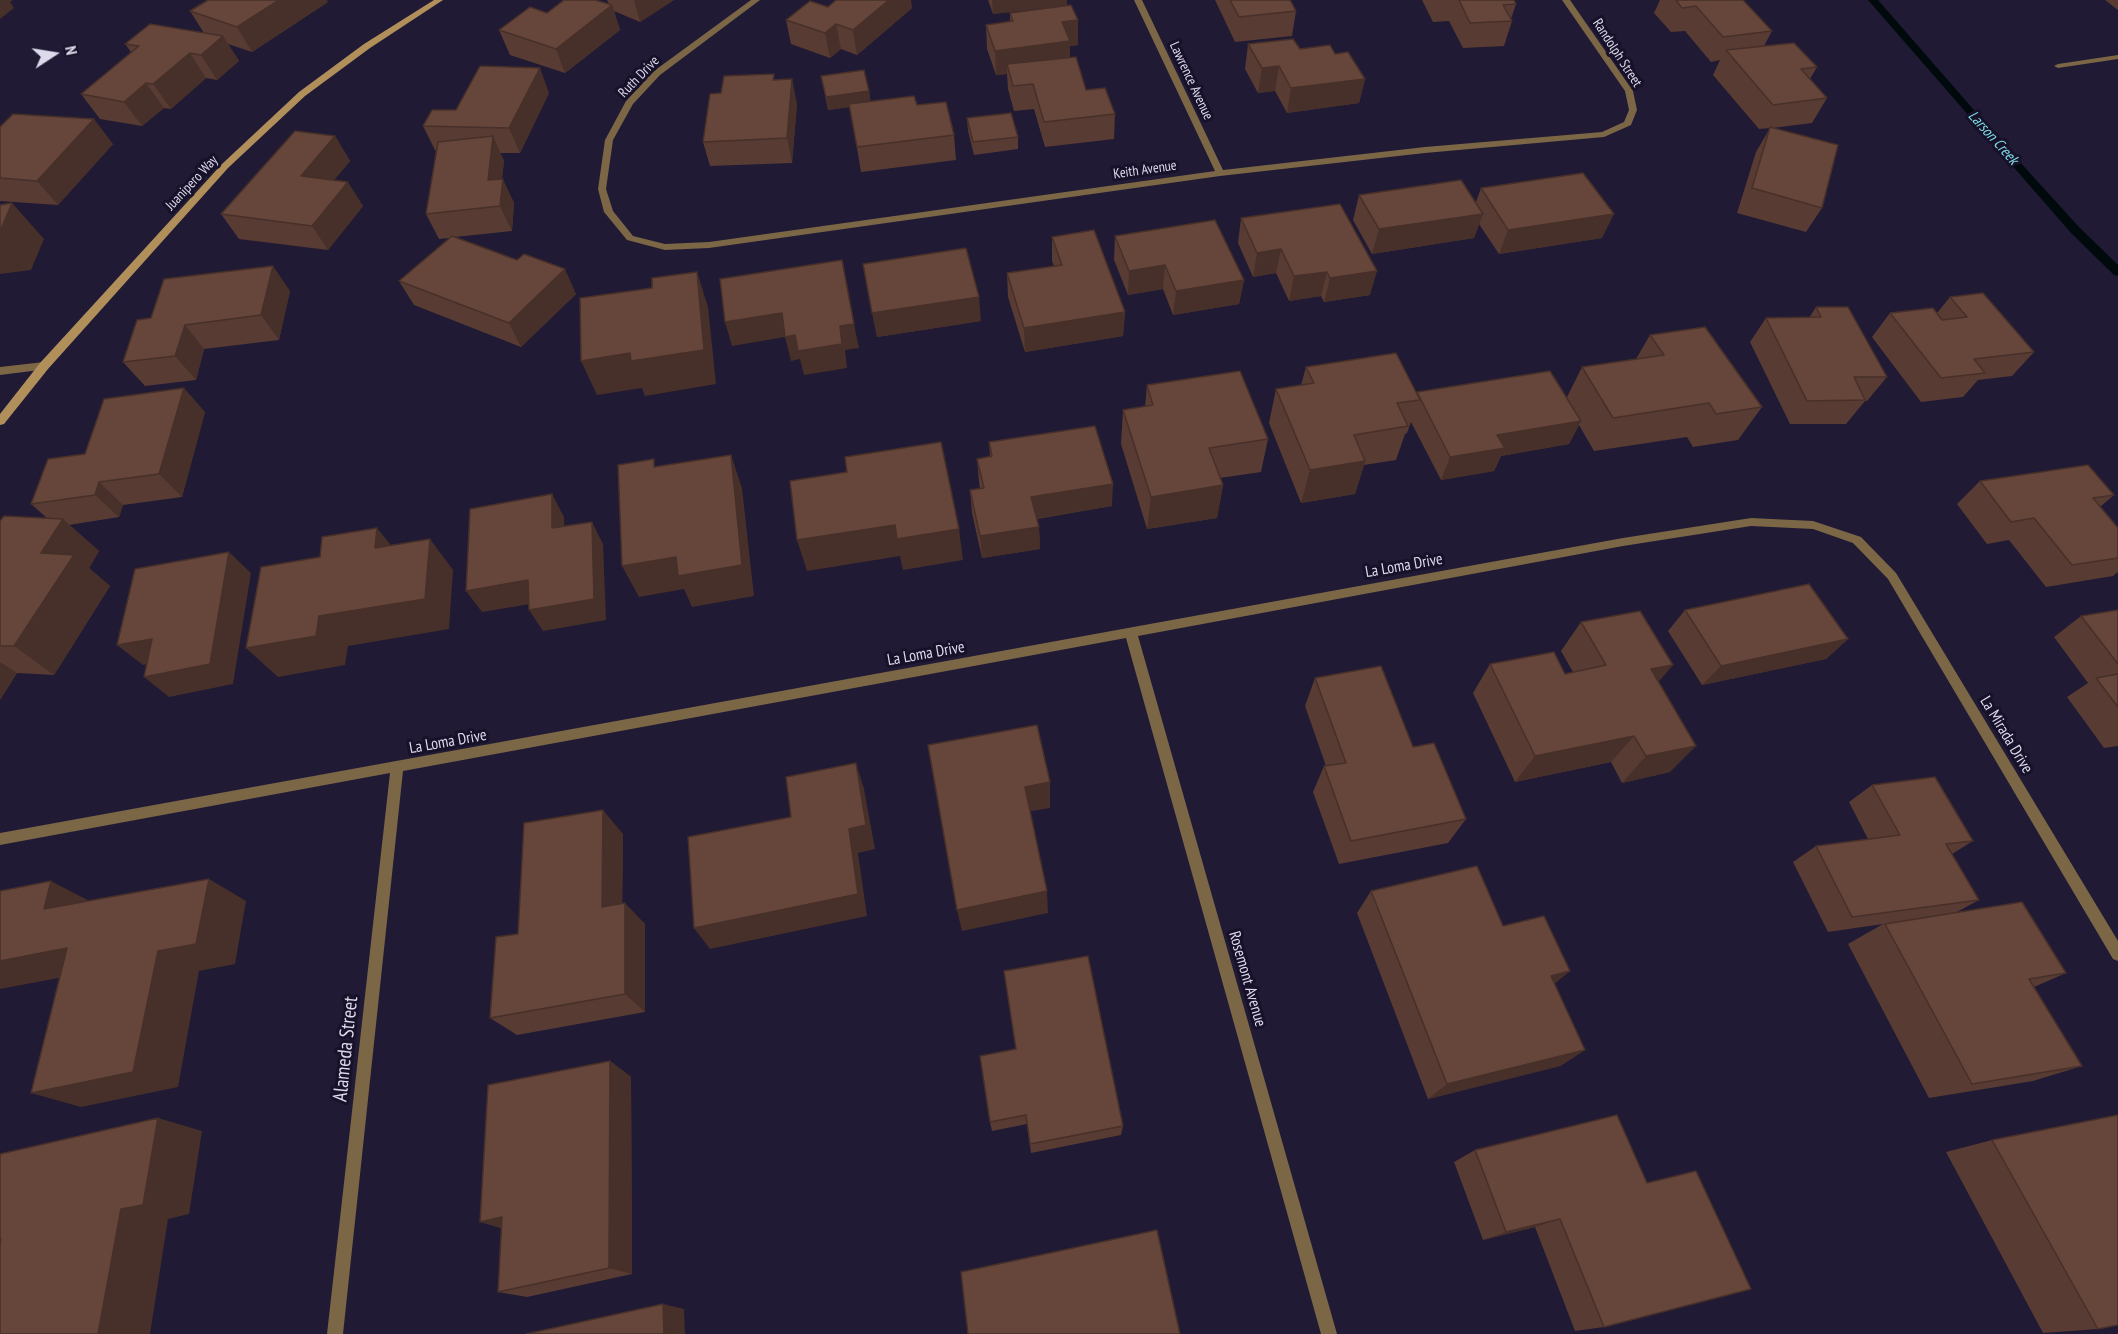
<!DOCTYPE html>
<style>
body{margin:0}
#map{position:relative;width:2118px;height:1334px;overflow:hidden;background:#201a34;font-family:"PT Sans Narrow",sans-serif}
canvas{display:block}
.north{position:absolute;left:24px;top:24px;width:60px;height:60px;-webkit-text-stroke:4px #17112a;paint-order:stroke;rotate:78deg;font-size:16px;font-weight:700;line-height:24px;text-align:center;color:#dddaec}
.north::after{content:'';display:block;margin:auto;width:21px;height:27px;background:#dddaec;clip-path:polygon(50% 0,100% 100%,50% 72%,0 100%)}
</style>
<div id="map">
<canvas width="2118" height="1334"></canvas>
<div class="north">N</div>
</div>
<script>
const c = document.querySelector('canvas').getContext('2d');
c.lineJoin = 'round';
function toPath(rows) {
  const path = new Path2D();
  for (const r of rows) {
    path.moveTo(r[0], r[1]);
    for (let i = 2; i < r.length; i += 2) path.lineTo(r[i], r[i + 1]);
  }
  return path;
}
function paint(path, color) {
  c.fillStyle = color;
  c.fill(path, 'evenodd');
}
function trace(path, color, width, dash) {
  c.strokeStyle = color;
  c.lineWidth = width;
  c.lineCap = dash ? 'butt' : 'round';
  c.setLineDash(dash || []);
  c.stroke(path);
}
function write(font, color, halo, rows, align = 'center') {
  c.font = font + ' "PT Sans Narrow",sans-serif';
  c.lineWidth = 6;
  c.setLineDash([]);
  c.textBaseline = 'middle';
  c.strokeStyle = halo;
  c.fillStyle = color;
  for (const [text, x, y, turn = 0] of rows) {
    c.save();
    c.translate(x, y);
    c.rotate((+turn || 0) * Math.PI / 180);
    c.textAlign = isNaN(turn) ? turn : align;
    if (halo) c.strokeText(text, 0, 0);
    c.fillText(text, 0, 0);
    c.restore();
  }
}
paint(toPath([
 [1868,0,1878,0,2008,149,2079,227,2118,265,2118,276,2114,275,2071,233,1868,0]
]), '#000a0c');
paint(toPath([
 [2118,55,2118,59,2058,68,2054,66,2058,64,2118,55]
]), '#7b6646');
paint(toPath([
 [751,0,760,0,660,75,633,104,613,140,606,189,613,211,633,236,665,244,709,242,1215,171,1134,0,1142,0,1223,170,1425,147,1602,132,1624,122,1629,110,1625,91,1562,0,1570,0,1633,91,1637,110,1631,125,1604,137,1425,153,1220,176,709,248,665,250,627,240,604,212,598,189,605,140,626,101,654,71,751,0],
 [44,362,48,363,48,369,0,375,0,367,44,362],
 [1751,518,1813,521,1861,537,1896,573,2118,941,2118,961,2113,959,1888,579,1853,543,1813,529,1751,526,1623,546,1138,636,1337,1334,1321,1334,1126,638,403,771,343,1334,327,1334,390,773,0,845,0,833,1623,538,1751,518]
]), '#7b6646');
paint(toPath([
 [434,0,443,0,370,48,305,96,228,168,48,369,4,424,0,425,0,414,40,363,222,164,299,92,364,44,434,0]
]), '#b08f5a');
paint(toPath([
 [607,0,674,0,640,22,614,11,620,30,565,73,510,55,499,30,547,13,609,4],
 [988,0,1067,0,1067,5,993,14],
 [1215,0,1290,0,1296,11,1292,36,1235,42],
 [1422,0,1514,0,1516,4,1511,19,1512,21,1504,46,1463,48,1449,21,1433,22],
 [1660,0,1743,0,1772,31,1764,46,1817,67,1810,79,1827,98,1812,123,1772,128,1822,208,1806,232,1737,213,1756,152,1770,128,1759,129,1713,75,1720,60,1711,62,1685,31,1671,32,1654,13],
 [2105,0,2118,0,2118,10],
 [328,2,252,52,228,44,239,61,217,80,206,78,171,109,164,108,142,126,100,119,81,94,131,52,125,44,204,33,190,11],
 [828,7,912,8,857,55,841,49,830,58,791,44,786,20],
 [1010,13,1078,20,1078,45,1070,46,1070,57,1086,90,1115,114,1114,139,1045,147,1034,109,1014,111,1008,89,1007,74,996,75,987,49,986,25,1010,21],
 [1248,44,1300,49,1335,54,1365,79,1359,103,1287,113,1275,91,1258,93,1245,69],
 [821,76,869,91,870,101,917,105,954,135,956,160,861,172,850,107,828,110],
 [776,80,797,104,792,163,710,166,703,142,721,93],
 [549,93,520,153,500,153,504,161,502,179,514,203,512,231,455,237,576,294,521,347,414,305,399,281,450,238,439,239,426,214,436,151,435,150,423,126],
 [967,118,1018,137,1018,149,974,155,968,131],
 [0,127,113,144,58,205,0,201],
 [335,136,350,161,334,180,363,206,328,250,239,239,221,214],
 [1481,188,1602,238,1499,254,1479,224,1474,238,1372,254,1353,220,1359,195,1476,202],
 [1241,218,1370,295,1324,302,1321,296,1289,301,1276,273,1253,277,1238,243],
 [1115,236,1244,280,1239,304,1173,315,1163,289,1128,295,1114,260],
 [1052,237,1125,312,1123,336,1025,352,1008,297,1007,273,1054,266,1052,261],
 [863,264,981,321,877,337],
 [290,291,279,340,204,349,196,380,145,386,123,362,151,318],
 [1950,297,2034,352,2012,376,1978,380,1963,397,1921,402,1872,337,1890,313,1937,313],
 [1816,307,1887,377,1867,401,1865,401,1846,424,1790,424,1750,342,1766,318,1809,318],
 [1650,335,1762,407,1738,440,1693,447,1687,437,1594,451,1579,425,1569,444,1501,456,1494,471,1441,480,1411,422,1407,433,1405,434,1396,460,1364,465,1355,494,1301,503,1269,423,1276,389,1301,385,1306,367,1416,393,1567,397,1582,367,1636,359],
 [1147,385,1268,439,1261,472,1220,478,1223,485,1217,518,1147,529,1121,444,1123,410,1145,407],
 [205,412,182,497,123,505,119,517,69,525,99,551,89,568,110,586,54,675,17,673,0,700,0,521,48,519,31,504,85,454],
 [989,442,1112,506,1037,519,1039,527,1040,549,982,558,972,513,970,490,980,489,979,482,977,459,990,457],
 [1980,481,2114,495,2100,507,2118,528,2118,572,2113,576,2046,587,2009,540,1987,544,1957,504],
 [1685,610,1848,639,1826,659,1702,685,1668,631],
 [2118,610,2118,746,2104,748,2067,697,2088,683,2054,637,2081,616],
 [1581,622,1659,682,1670,772,1622,783,1611,762,1515,782,1473,693,1490,664,1565,674,1573,672,1561,651],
 [1315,678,1413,747,1466,819,1448,843,1339,864,1313,792,1324,766,1326,766,1305,706],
 [1872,785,1973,841,1952,854,1979,900,1955,913,2066,973,2034,987,2082,1066,2033,1081,1929,1098,1848,944,1883,924,1828,932,1793,862,1816,846,1868,839,1849,802],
 [623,834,622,903,645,924,645,1012,517,1035,490,1018,518,934],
 [1371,891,1503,926,1570,971,1554,983,1585,1050,1560,1066,1428,1099,1357,913],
 [980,1056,1123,1126,1121,1135,1031,1153,1027,1124,992,1131,990,1122],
 [610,1061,631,1077,632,1274,527,1297,498,1292],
 [1617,1115,1604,1327,1575,1331,1535,1227,1483,1240,1454,1162,1475,1150],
 [1992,1140,2098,1329,2043,1333,1946,1152]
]), '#583b33');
paint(toPath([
 [0,0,13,0,10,2,14,8,0,19],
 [279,0,327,0,328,2,252,52,237,27],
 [634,0,674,0,640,22],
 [889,0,911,0,912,8,857,55,853,30],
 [992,0,1067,0,1067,5,993,14],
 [612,5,620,30,565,73,556,49],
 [1078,20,1078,45,1070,46,1070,65,1007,64,1007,74,996,75,995,51,1062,22],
 [836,24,841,49,830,58,825,33],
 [223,36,239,61,217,80,201,55],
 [190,53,206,78,171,109,153,84],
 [1279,66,1275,91,1258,93,1262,68],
 [540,68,549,93,520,153,509,128],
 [792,79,797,104,792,163,787,138],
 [1365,79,1359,103,1287,113,1291,88],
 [146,83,164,108,142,126,124,102],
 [869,91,871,104,828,110,826,97],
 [94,119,113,144,58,205,37,181],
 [335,136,350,161,317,200,301,176],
 [493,136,504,161,499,205,488,180],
 [503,179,514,203,512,231,500,206],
 [348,182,363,206,328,250,312,226],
 [12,203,44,239,31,270,0,274,0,232],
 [1483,214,1474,238,1372,254,1379,229],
 [1614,214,1602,238,1499,254,1508,230],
 [1281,249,1276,273,1253,277,1257,253],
 [1165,265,1163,289,1128,295,1129,271],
 [273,266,290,291,279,340,261,315],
 [565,269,576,294,521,347,509,323],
 [1377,271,1370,295,1324,302,1330,278],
 [697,272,708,307,716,384,645,396,642,388,597,395,581,361],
 [1327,272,1321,296,1289,301,1294,276],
 [1244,280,1239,304,1173,315,1176,291],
 [979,297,981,321,877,337,872,313],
 [1125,312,1123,336,1025,352,1024,328],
 [782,313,840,326,854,324,859,348,845,350,847,368,804,375,800,359,791,361,785,337,732,346,725,322],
 [185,325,204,349,196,380,175,356],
 [184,388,205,412,182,497,159,474],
 [1581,421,1569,444,1501,456,1494,471,1441,480,1450,457,1497,435],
 [731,455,742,488,754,596,692,607,684,589,639,597,622,566],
 [1365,461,1355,494,1301,503,1310,470],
 [99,482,123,505,119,517,95,495],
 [1113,484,1112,506,1032,519,1031,497],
 [1223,485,1217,518,1147,529,1151,497],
 [552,494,564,517,565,550,552,528],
 [63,519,99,551,89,568,110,586,54,675,14,646,41,553],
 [592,522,603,544,606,620,543,631,529,610],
 [895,525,959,529,963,560,903,570,900,556,807,571,797,540],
 [1039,527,1040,549,982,558,980,536],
 [377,528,402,559,375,548],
 [430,539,453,570,449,629,348,646,345,665,278,677,246,648,319,616],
 [229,552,251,573,233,684,169,697,144,677],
 [528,580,542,602,482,612,466,591],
 [152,639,177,659,143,665,117,645],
 [1848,639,1826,659,1702,685,1721,666],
 [0,662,17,673,0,700],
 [1673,665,1648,694,1651,669],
 [1634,736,1611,762,1515,782,1535,756],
 [1696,746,1670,772,1622,783,1646,756],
 [856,763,864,789,875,849,858,853,867,916,710,949,694,928,849,829],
 [1050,782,1050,808,1026,812,1025,787],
 [603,810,623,834,622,929,602,907],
 [209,879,246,901,235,964,199,971,178,1087,81,1107,31,1093,158,951],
 [51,881,95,904,44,909],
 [1047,891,1048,913,962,931,957,910],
 [625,903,645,924,645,1012,625,994],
 [67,948,112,968,0,989,0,961],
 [1570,971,1547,990,1551,976],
 [1585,1050,1560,1066,1428,1099,1447,1084],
 [610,1061,631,1077,632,1274,609,1268],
 [158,1118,202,1131,189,1214,168,1219,150,1334,98,1334,121,1209],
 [502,1217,510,1231,480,1222],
 [1560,1219,1535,1227,1483,1240,1506,1232],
 [663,1304,684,1309,685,1334,664,1334]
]), '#473029');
const building = toPath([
 [208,0,279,0,237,27,190,11,208,0],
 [564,0,595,0,612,5,556,49,499,30,530,7,547,13,564,0],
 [836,0,889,0,853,30,836,24,825,33,786,20,810,1,828,7,836,0],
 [1230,0,1290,0,1296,11,1239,17,1230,0],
 [1459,0,1514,0,1516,4,1503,5,1512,21,1470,23,1459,0],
 [1676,0,1743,0,1772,31,1723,37,1696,6,1682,8,1676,0],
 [1071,5,1078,20,1062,22,1070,41,995,51,986,25,1013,21,1010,13,1071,5],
 [150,24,223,36,201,55,190,53,153,84,146,83,124,102,81,94,139,46,125,44,150,24],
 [1293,39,1300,49,1330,45,1335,54,1348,52,1365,79,1291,88,1279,66,1262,68,1248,44,1293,39],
 [1794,43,1817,67,1801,69,1827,98,1773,105,1726,50,1794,43],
 [1076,57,1086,90,1105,88,1115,114,1044,122,1033,84,1013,86,1007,64,1076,57],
 [480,66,540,68,509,128,423,126,432,110,456,110,480,66],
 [864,70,869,91,826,97,821,76,864,70],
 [774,74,773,80,792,79,787,138,703,142,710,94,721,93,724,76,774,74],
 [914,96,917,105,946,102,954,135,857,147,849,104,914,96],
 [1011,113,1018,137,973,142,967,118,1011,113],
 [13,114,94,119,37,181,0,178,0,127,13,114],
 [1770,127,1838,145,1822,208,1752,188,1770,127],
 [295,131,335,136,301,176,348,182,312,226,221,214,295,131],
 [493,136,488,180,503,179,500,206,426,214,438,142,493,136],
 [1583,173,1614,214,1508,230,1481,188,1583,173],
 [1461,180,1483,214,1379,229,1359,195,1461,180],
 [12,203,0,232,0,205,12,203],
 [1340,204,1377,271,1330,278,1327,272,1294,276,1281,249,1257,253,1241,218,1340,204],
 [1215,220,1244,280,1176,291,1165,265,1129,271,1115,236,1215,220],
 [1094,230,1125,312,1024,328,1007,273,1062,265,1052,237,1094,230],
 [452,236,517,260,524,254,565,269,509,323,399,281,452,236],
 [966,248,979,297,872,313,863,264,966,248],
 [842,260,854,324,840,326,842,344,798,351,795,335,785,337,782,313,725,322,720,279,842,260],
 [273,266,261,315,185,325,175,356,123,362,137,320,151,318,164,279,273,266],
 [697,272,704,350,631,361,630,353,581,361,580,298,652,288,652,278,697,272],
 [1983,293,2034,352,1974,359,1985,373,1941,378,1890,313,1933,308,1942,320,1967,317,1950,297,1983,293],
 [1816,307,1848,307,1887,377,1854,377,1865,400,1807,401,1766,318,1821,317,1816,307],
 [1705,327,1762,407,1716,414,1709,403,1613,418,1582,367,1664,355,1650,335,1705,327],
 [1396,353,1420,400,1397,403,1408,426,1354,435,1365,461,1310,470,1276,389,1314,383,1306,367,1396,353],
 [1240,371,1268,439,1209,448,1223,485,1151,497,1123,410,1153,405,1147,385,1240,371],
 [1550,371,1581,421,1497,435,1505,448,1450,457,1417,392,1550,371],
 [184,388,159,474,99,482,95,495,31,504,48,459,85,454,104,399,184,388],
 [1095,426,1113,484,1031,497,1039,527,980,536,970,490,984,488,977,459,992,456,989,442,1095,426],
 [941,442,959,529,897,539,895,525,797,540,790,481,847,472,845,457,941,442],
 [731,455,742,565,678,576,676,557,622,566,618,465,654,459,654,467,731,455],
 [2088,465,2114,495,2093,498,2118,528,2118,558,2072,565,2034,518,2011,522,1980,481,2088,465],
 [552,494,552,528,592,522,594,599,529,610,528,580,466,591,470,509,552,494],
 [4,516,63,519,41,553,74,555,14,646,0,646,0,521,4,516],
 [377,528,375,548,430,539,425,599,319,616,316,636,246,648,261,567,320,557,322,537,377,528],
 [229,552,210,664,144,677,152,639,117,645,135,569,229,552],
 [1809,584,1848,639,1721,666,1685,610,1809,584],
 [2118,610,2118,664,2081,616,2118,610],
 [1640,611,1673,665,1651,669,1696,746,1646,756,1634,736,1535,756,1490,664,1554,652,1565,674,1606,665,1581,622,1640,611],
 [1381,666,1413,747,1434,743,1466,819,1351,841,1324,766,1346,763,1315,678,1381,666],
 [2118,674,2118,707,2096,678,2118,674],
 [1037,725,1050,782,1025,787,1047,891,957,910,928,745,1037,725],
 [856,763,866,825,849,829,858,894,694,928,688,837,791,817,786,777,856,763],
 [1935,777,1973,841,1946,844,1979,900,1852,917,1816,846,1900,835,1872,785,1935,777],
 [603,810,602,907,625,903,625,994,490,1018,496,937,518,934,524,823,603,810],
 [1477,866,1503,926,1544,916,1570,971,1551,976,1585,1050,1447,1084,1371,891,1477,866],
 [209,879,196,944,158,951,133,1072,31,1093,67,948,0,961,0,891,51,881,44,909,209,879],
 [2022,902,2066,973,2029,979,2082,1066,1972,1084,1885,924,2022,902],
 [1088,956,1123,1126,1030,1144,1026,1115,990,1122,980,1056,1016,1049,1004,971,1088,956],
 [610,1061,609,1268,498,1292,502,1217,480,1222,488,1085,610,1061],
 [1617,1115,1647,1183,1696,1171,1751,1289,1604,1327,1560,1219,1506,1232,1475,1150,1617,1115],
 [2118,1115,2118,1325,2098,1329,1992,1140,2118,1115],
 [158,1118,143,1205,121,1209,98,1334,0,1334,0,1245,1,1239,0,1239,0,1154,158,1118],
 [1157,1230,1180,1334,968,1334,961,1272,1157,1230],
 [663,1304,664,1334,526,1334,663,1304]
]);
paint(building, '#66453b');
trace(building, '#473029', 1.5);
write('14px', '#dddaec', '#17112a', [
 ["Randolph Street",1617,53,57],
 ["Ruth Drive",639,77,-46],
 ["Lawrence Avenue",1191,81,65],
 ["Keith Avenue",1145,170,-8],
 ["Juanipero Way",192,183,-47]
]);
write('italic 15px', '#7fdce5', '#17112a', [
 ["Larson Creek",1993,138,48]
]);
write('16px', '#dddaec', '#17112a', [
 ["La Loma Drive",1404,566,-10],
 ["La Loma Drive",926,654,-10],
 ["La Mirada Drive",2006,735,59],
 ["La Loma Drive",448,742,-10],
 ["Rosemont Avenue",1247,979,74]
]);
write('20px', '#dddaec', '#17112a', [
 ["Alameda Street",346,1049,-84]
]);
</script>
